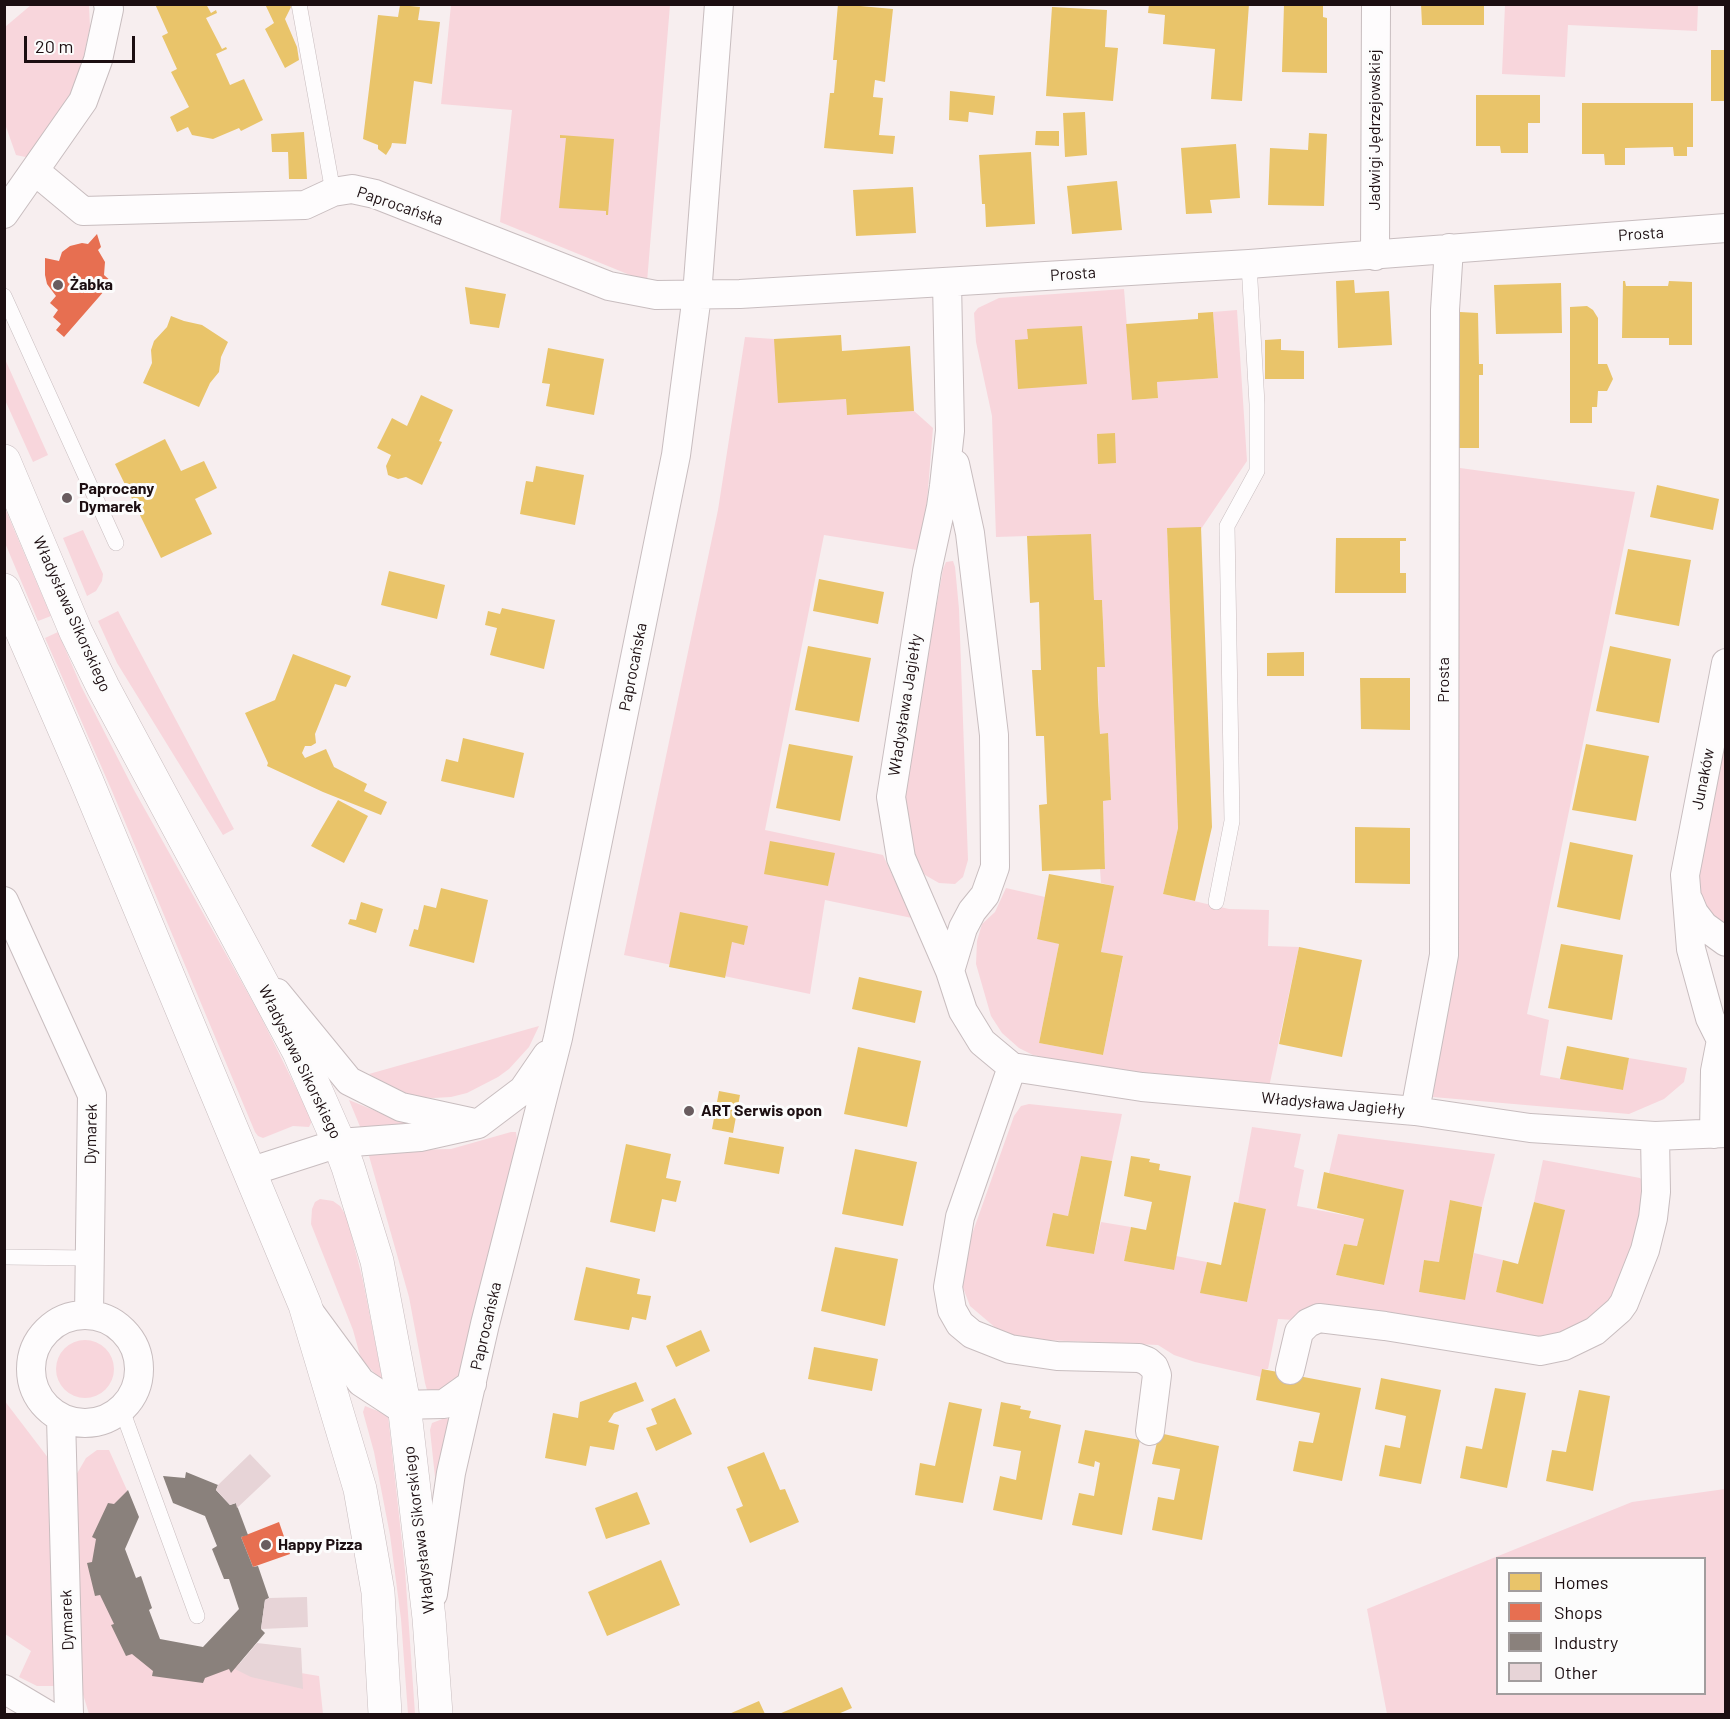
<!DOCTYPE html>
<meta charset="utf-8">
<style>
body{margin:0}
#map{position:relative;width:1730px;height:1719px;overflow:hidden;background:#f7eeef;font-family:Barlow,sans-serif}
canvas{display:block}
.frame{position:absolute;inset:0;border:6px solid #1c0e11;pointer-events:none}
.legend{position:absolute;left:1496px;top:1557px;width:210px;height:138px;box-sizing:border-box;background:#fcfcfc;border:2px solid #a29d9e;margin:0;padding:8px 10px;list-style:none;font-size:18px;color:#1c0e11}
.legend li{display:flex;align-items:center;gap:12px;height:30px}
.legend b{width:30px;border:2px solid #a29d9e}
.scale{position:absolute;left:24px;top:36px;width:111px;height:27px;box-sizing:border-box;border:3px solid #1c0e11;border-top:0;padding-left:8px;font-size:18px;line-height:21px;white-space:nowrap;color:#1c0e11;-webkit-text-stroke:4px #fcfcfc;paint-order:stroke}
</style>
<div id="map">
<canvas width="1730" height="1719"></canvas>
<div class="frame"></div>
<ul class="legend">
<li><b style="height:16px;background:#e9c46a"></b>Homes</li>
<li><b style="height:16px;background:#e76f51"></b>Shops</li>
<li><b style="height:16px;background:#8a817c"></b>Industry</li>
<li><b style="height:16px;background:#e7d4d7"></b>Other</li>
</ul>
<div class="scale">20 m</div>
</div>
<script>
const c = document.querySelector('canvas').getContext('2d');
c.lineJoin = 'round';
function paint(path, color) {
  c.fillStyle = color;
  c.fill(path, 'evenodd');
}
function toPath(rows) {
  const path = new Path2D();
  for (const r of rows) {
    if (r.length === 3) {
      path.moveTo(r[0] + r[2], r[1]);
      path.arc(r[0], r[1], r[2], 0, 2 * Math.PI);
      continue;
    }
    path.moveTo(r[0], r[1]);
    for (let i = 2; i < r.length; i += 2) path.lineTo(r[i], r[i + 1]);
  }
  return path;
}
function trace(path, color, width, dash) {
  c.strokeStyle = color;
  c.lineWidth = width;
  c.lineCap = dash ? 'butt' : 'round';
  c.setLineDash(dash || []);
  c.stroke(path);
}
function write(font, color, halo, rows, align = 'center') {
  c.font = font + ' Barlow,sans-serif';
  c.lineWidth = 6;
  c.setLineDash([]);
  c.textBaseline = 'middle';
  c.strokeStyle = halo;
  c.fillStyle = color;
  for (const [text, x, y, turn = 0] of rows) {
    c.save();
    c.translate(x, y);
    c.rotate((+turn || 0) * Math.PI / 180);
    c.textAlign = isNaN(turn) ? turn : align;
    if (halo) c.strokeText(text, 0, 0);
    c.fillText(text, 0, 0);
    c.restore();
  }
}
paint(toPath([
 [31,5,89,5,90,27,80,74,62,114,35,159,16,155,5,124,5,27],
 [451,5,670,5,647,282,500,222,512,110,441,104],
 [1505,5,1698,5,1697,31,1568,25,1565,77,1502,74],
 [1124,289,1133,400,1158,398,1157,382,1218,378,1213,312,1237,310,1247,461,1201,529,1167,528,1178,828,1163,894,1229,909,1269,910,1268,946,1299,947,1269,1087,1100,1069,1033,1055,1019,1048,1002,1033,991,1016,976,964,977,941,982,924,995,912,1006,888,1045,897,1037,938,1059,944,1039,1043,1103,1055,1123,957,1101,952,1113,886,1101,883,1100,869,1105,868,1103,801,1111,800,1108,734,1100,734,1097,667,1105,667,1102,600,1094,600,1090,534,996,537,992,416,976,342,974,313,978,308,999,298],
 [745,337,774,339,846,399,847,415,914,411,933,428,923,551,824,535,765,830,883,855,912,918,825,900,810,994,624,955,718,510],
 [4,357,48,455,33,462,5,400],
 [1460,468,1635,492,1527,1014,1549,1020,1540,1075,1623,1090,1629,1058,1687,1068,1684,1082,1664,1099,1629,1114,1433,1097,1455,918],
 [4,506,51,616,38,621,5,543],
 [83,530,103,574,102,581,96,591,87,596,63,538],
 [953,561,955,567,959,609,968,860,963,877,955,884,939,883,925,875,913,858,902,800,943,569,946,562],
 [118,611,234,829,223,835,117,663,98,621],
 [58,632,81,686,134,790,259,1013,310,1116,312,1121,309,1127,293,1126,263,1138,258,1136,255,1132,112,791,45,638],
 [1725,734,1725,929,1713,923,1702,901,1697,872],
 [539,1026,529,1047,509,1069,498,1077,467,1093,451,1097,433,1098,416,1097,399,1092,369,1074],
 [349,1100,410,1125,361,1129],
 [1029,1104,1122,1114,1112,1161,1081,1156,1068,1216,1053,1214,1047,1246,1094,1254,1101,1222,1131,1227,1124,1261,1173,1270,1176,1256,1207,1262,1201,1293,1247,1302,1266,1209,1238,1203,1252,1127,1301,1134,1294,1167,1304,1170,1297,1206,1364,1219,1357,1246,1344,1244,1336,1275,1383,1285,1403,1190,1329,1173,1338,1134,1495,1154,1482,1207,1450,1200,1439,1262,1424,1260,1419,1292,1464,1300,1474,1253,1503,1260,1496,1292,1542,1303,1564,1210,1534,1202,1543,1160,1640,1178,1647,1184,1649,1192,1612,1306,1582,1331,1528,1339,1344,1307,1328,1307,1293,1320,1278,1319,1268,1369,1263,1369,1261,1377,1195,1362,1174,1355,1158,1345,1022,1339,997,1329,970,1306,962,1285,965,1254,1014,1116,1021,1106],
 [511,1132,516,1132,517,1140,471,1358,465,1371,453,1383,432,1394,427,1390,425,1383,409,1297,369,1156,371,1154,405,1150,451,1149],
 [320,1199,333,1201,340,1206,347,1217,363,1281,383,1382,361,1359,353,1330,311,1224,312,1209,315,1202],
 [85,1369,29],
 [4,1400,52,1463,55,1686,37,1686,19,1677,31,1651,5,1634],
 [365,1406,388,1415,405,1570,415,1714,408,1714,401,1619,390,1535,374,1452,363,1412],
 [445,1418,457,1420,438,1505,430,1430,432,1423],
 [97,1450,109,1450,135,1508,116,1536,149,1648,319,1676,323,1714,89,1714,79,1681,75,1477,86,1458],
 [1725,1489,1725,1714,1387,1714,1367,1609,1632,1502],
 [1498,1558,1704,1558,1704,1694,1498,1694]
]), '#f8d6dc');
paint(toPath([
 [155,4,206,4,211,13,216,10,217,13,206,18,222,49,226,47,227,49,216,54,230,85,244,79,263,120,241,131,239,128,213,139,192,135,188,127,177,132,170,117,189,107,171,72,177,69,162,36,168,33],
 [265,4,289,4,291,7,285,19,297,47,299,60,285,68,265,29,274,23],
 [838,4,893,9,885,82,875,80,873,97,883,98,879,135,895,136,893,154,824,148,830,93,834,93,837,60,833,60],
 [1149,4,1249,4,1242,101,1211,99,1215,49,1163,44,1165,15,1148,13],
 [1284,4,1323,4,1323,17,1327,18,1327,73,1282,72],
 [1421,4,1484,4,1484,25,1422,25],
 [400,5,420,7,418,20,440,22,432,84,414,81,406,144,392,143,391,147,386,155,378,149,378,145,363,139,378,15,398,17],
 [1052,7,1107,10,1105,47,1118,48,1113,101,1046,96],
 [1711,50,1726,50,1726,101,1711,101],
 [950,91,995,96,993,115,969,112,968,122,949,120],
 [1476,95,1540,95,1540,123,1528,123,1528,153,1501,153,1500,146,1476,146],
 [1582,103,1693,103,1693,147,1687,147,1687,156,1674,156,1673,147,1625,148,1625,165,1605,165,1604,154,1582,154],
 [1085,112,1087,155,1065,157,1063,113],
 [1036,131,1059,131,1059,146,1035,145],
 [304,132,307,179,289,179,288,152,272,152,271,134],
 [1309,133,1327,134,1324,206,1268,205,1270,148,1308,150],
 [560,135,614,139,608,215,606,215,606,211,559,208,566,138,560,138],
 [1236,144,1240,198,1210,200,1212,213,1186,214,1181,148],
 [1031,152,1035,224,986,227,985,204,982,204,979,155],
 [1117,181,1122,230,1072,234,1067,186],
 [913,187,916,233,856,236,853,190],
 [1354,280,1355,293,1389,291,1392,345,1338,348,1336,281],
 [1623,281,1625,281,1626,286,1668,286,1669,281,1692,282,1692,345,1669,345,1669,338,1622,338],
 [1561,283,1562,333,1496,334,1494,285],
 [465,287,506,294,499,328,470,324],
 [1587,306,1593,310,1598,318,1598,364,1607,364,1613,379,1607,391,1598,391,1597,407,1592,407,1592,423,1570,423,1570,307],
 [1213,312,1218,378,1157,382,1158,398,1132,400,1126,324,1198,319,1198,313],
 [1460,312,1478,313,1479,364,1483,364,1483,375,1479,375,1479,448,1457,448,1458,321,1459,321],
 [171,316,184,321,202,325,228,342,221,357,219,372,210,383,199,407,143,383,152,363,151,350,154,341,167,327],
 [1082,326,1087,384,1018,389,1015,340,1028,339,1027,329],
 [841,335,842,351,910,346,914,411,847,415,846,399,778,403,774,339],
 [1281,339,1281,350,1304,351,1304,379,1265,379,1265,340],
 [548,348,604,359,594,415,546,406,550,384,542,383],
 [421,395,453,410,439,441,442,442,422,485,406,477,398,479,388,475,386,466,391,455,377,448,392,418,407,426],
 [1115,433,1116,463,1098,464,1097,434],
 [165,439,181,471,204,461,217,488,195,499,212,534,161,558,115,464],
 [536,466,584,475,575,525,520,514,526,481,533,482],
 [1657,485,1719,499,1713,530,1650,517],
 [1201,527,1212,827,1195,901,1163,894,1178,828,1167,528],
 [1091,534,1094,600,1102,600,1105,667,1097,667,1098,700,1100,734,1108,733,1111,800,1103,801,1105,869,1042,871,1039,805,1047,804,1044,736,1036,736,1032,670,1041,670,1039,602,1030,603,1027,536],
 [1336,538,1406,538,1406,541,1400,541,1400,573,1406,573,1406,593,1335,593],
 [1628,549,1691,560,1679,626,1615,614],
 [389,571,445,585,437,619,381,605],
 [819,579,884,592,878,624,813,611],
 [502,608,555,620,544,669,490,655,497,628,485,625,488,611,500,614],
 [808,646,871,658,859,722,795,710],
 [1610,646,1671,659,1659,723,1596,711],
 [1304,652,1304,676,1267,676,1267,653],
 [293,654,351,676,346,687,335,684,315,734,316,743,311,746,305,746,302,753,305,758,326,749,334,767,367,784,364,791,387,802,381,815,323,792,267,766,268,763,245,713,275,700],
 [1360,678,1410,678,1410,730,1361,729],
 [463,738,524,753,514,798,441,781,446,759,458,762],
 [789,744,853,756,840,821,776,808],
 [1586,744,1649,756,1636,821,1572,810],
 [338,800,368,816,344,863,311,846],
 [1355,827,1410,828,1410,884,1355,883],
 [770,841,835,853,828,886,764,874],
 [1570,842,1633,855,1620,920,1557,907],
 [1049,874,1114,886,1101,952,1123,956,1103,1055,1039,1043,1059,944,1037,939],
 [441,888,488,900,474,963,409,946,414,929,418,930,424,905,436,908],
 [361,902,383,909,376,933,348,924,350,919,356,920],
 [680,912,748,926,744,945,732,942,725,978,669,967],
 [1561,944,1623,955,1612,1020,1548,1008],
 [1299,947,1362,960,1342,1057,1279,1044],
 [859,977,922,991,915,1023,852,1009],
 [1567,1046,1629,1058,1623,1090,1560,1079],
 [858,1047,921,1061,907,1127,844,1114],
 [719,1091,740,1095,733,1133,712,1129],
 [729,1137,784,1147,779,1174,724,1164],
 [626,1144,671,1154,666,1178,681,1181,676,1202,662,1199,655,1232,610,1222],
 [855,1149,917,1162,903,1226,842,1214],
 [1081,1156,1112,1161,1094,1254,1046,1246,1053,1213,1068,1216],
 [1131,1156,1150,1159,1149,1162,1160,1164,1159,1170,1191,1176,1174,1270,1124,1261,1131,1227,1146,1230,1152,1202,1124,1196],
 [1324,1172,1404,1190,1384,1285,1336,1275,1344,1244,1357,1246,1364,1219,1317,1208],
 [1450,1200,1482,1207,1465,1300,1419,1292,1424,1260,1439,1262],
 [1234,1202,1266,1209,1247,1302,1200,1293,1207,1262,1221,1265],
 [1534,1202,1565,1210,1543,1304,1496,1292,1503,1260,1518,1264],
 [835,1247,898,1259,885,1326,821,1311],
 [586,1267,640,1279,637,1294,651,1296,646,1320,632,1317,629,1330,574,1320],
 [701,1330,710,1351,676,1367,666,1346],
 [814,1347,878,1359,872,1391,808,1379],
 [1262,1369,1361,1388,1342,1481,1293,1471,1299,1441,1313,1443,1320,1413,1256,1400],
 [1381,1378,1441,1390,1421,1484,1379,1476,1385,1445,1400,1448,1406,1416,1375,1409],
 [636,1382,644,1401,614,1413,608,1422,619,1425,614,1450,590,1446,586,1466,545,1458,553,1413,578,1418,580,1402],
 [1495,1388,1526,1393,1507,1488,1460,1478,1466,1446,1482,1449],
 [1579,1390,1610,1396,1593,1491,1546,1481,1552,1450,1566,1452],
 [675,1398,692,1434,656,1451,646,1428,657,1424,651,1409],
 [949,1402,982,1409,963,1503,915,1495,920,1463,935,1466],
 [1001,1402,1021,1406,1020,1409,1031,1411,1029,1418,1061,1425,1042,1520,993,1510,1000,1476,1016,1480,1021,1451,993,1446],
 [1085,1430,1140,1440,1122,1535,1072,1525,1079,1493,1094,1496,1100,1463,1095,1461,1094,1467,1078,1463],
 [1159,1433,1219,1446,1202,1540,1152,1530,1158,1497,1174,1500,1180,1469,1152,1464],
 [764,1452,780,1490,785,1489,799,1522,750,1543,736,1509,743,1506,727,1467],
 [637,1492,650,1524,606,1539,595,1508],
 [661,1560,680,1605,607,1636,588,1592],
 [842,1687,852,1708,838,1714,779,1714],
 [759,1701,765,1714,729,1714]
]), '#e9c46a');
paint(toPath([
 [97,234,101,247,98,250,105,262,104,275,112,282,64,337,56,330,61,324,53,317,58,310,50,303,56,296,47,284,45,275,45,258,59,261,62,252,70,246,82,243,88,244],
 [279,1522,290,1554,253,1567,241,1537]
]), '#e76f51');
paint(toPath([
 [186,1472,218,1485,216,1490,230,1505,236,1503,248,1535,241,1537,253,1567,258,1566,269,1598,265,1600,261,1629,265,1633,231,1673,229,1669,205,1678,203,1683,152,1676,153,1671,132,1654,126,1656,111,1625,114,1624,100,1595,95,1596,87,1563,92,1562,96,1539,92,1537,108,1503,114,1504,128,1490,139,1517,125,1549,136,1578,141,1576,152,1608,149,1610,160,1639,203,1647,239,1609,229,1579,224,1579,212,1549,217,1546,205,1516,173,1503,163,1476,185,1478]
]), '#8a817c');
paint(toPath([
 [250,1454,271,1476,237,1508,236,1503,230,1505,216,1490,218,1485],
 [307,1597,308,1627,261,1629,265,1600,269,1598],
 [257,1643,301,1648,303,1689,251,1677,235,1669]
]), '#e7d4d7');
const service = toPath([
 [299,4,333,192],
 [4,296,116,543],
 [1216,902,1232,821,1227,526,1257,471,1257,404,1249,264],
 [4,1257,90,1258],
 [122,1410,197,1616]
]);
const minor = toPath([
 [35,171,83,211,305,205,333,192,352,189,375,194,609,286,656,295,740,294,1249,264,1726,228],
 [4,214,83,101,98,60,109,9,108,4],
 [1375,256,1376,4],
 [947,282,950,431,944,486,941,507,927,571,891,797,901,858,950,971,963,1011,982,1042,1012,1067,1142,1087,1415,1111,1530,1128,1655,1136,1726,1133],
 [4,901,92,1095,89,1315],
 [1689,901,1694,913,1704,926,1726,942],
 [950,971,963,928,972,911,985,895,995,867,994,735,970,533,955,464],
 [277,993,349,1081,401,1107,470,1122],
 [1721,1040,1710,1018,1691,949,1685,875,1726,663],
 [1012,1067,960,1217,948,1287,952,1310,960,1324,972,1334,1010,1349,1057,1356,1139,1358,1147,1361,1154,1367,1157,1375,1150,1431],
 [1415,1111,1444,955,1445,310,1449,248],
 [1714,1134,1715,1071,1721,1040,1726,1036],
 [249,1172,339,1143,420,1137,478,1124,523,1090,547,1055],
 [311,1314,361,1382,396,1405,444,1404,472,1384],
 [85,1369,54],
 [1290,1370,1299,1332,1308,1323,1319,1318,1385,1326,1540,1351,1564,1346,1595,1331,1619,1310,1624,1303,1645,1250,1653,1218,1656,1192,1655,1136],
 [61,1418,69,1714],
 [433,1594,451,1473,485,1324,558,1038,676,455,697,295,719,4],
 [4,1689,46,1714]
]);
const tertiary = toPath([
 [4,461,76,632,103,687,299,1052,339,1143,348,1167,377,1261,404,1404,429,1618,436,1714],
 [4,590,86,779,305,1305,360,1489,378,1592,385,1714]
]);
trace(service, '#c8bdbf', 16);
trace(minor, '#c8bdbf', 30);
trace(tertiary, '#c8bdbf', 34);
trace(service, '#fefcfd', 15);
trace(minor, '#fefcfd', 28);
trace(tertiary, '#fefcfd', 33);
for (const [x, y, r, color] of [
 [58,285,6,"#695c5f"],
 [67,498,6,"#695c5f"],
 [689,1111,6,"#695c5f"],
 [266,1545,6,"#695c5f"]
]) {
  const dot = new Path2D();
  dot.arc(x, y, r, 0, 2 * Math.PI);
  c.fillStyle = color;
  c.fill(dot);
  trace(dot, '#fcfcfc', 2);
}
write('16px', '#1c0e11', '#fcfcfc', [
 ["Jadwigi Jędrzejowskiej",1375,130,-90],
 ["Paprocańska",400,206,19],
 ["Prosta",1641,234,-4],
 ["Prosta",1073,274,-4],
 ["Władysława Sikorskiego",72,614,66],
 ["Paprocańska",633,667,-79],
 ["Prosta",1444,680,-90],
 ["Władysława Jagiełły",905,705,-81],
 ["Junaków",1703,779,-79],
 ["Władysława Sikorskiego",300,1062,64],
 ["Władysława Jagiełły",1333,1104,5],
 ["Dymarek",91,1134,-89],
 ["Paprocańska",486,1326,-77],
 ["Władysława Sikorskiego",419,1530,-97],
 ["Dymarek",67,1620,-92]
]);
write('bold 16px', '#1c0e11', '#fcfcfc', [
 ["Żabka",70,285],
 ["Paprocany",79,489],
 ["Dymarek",79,507],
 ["ART Serwis opon",701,1111],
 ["Happy Pizza",278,1545]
], 'left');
</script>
